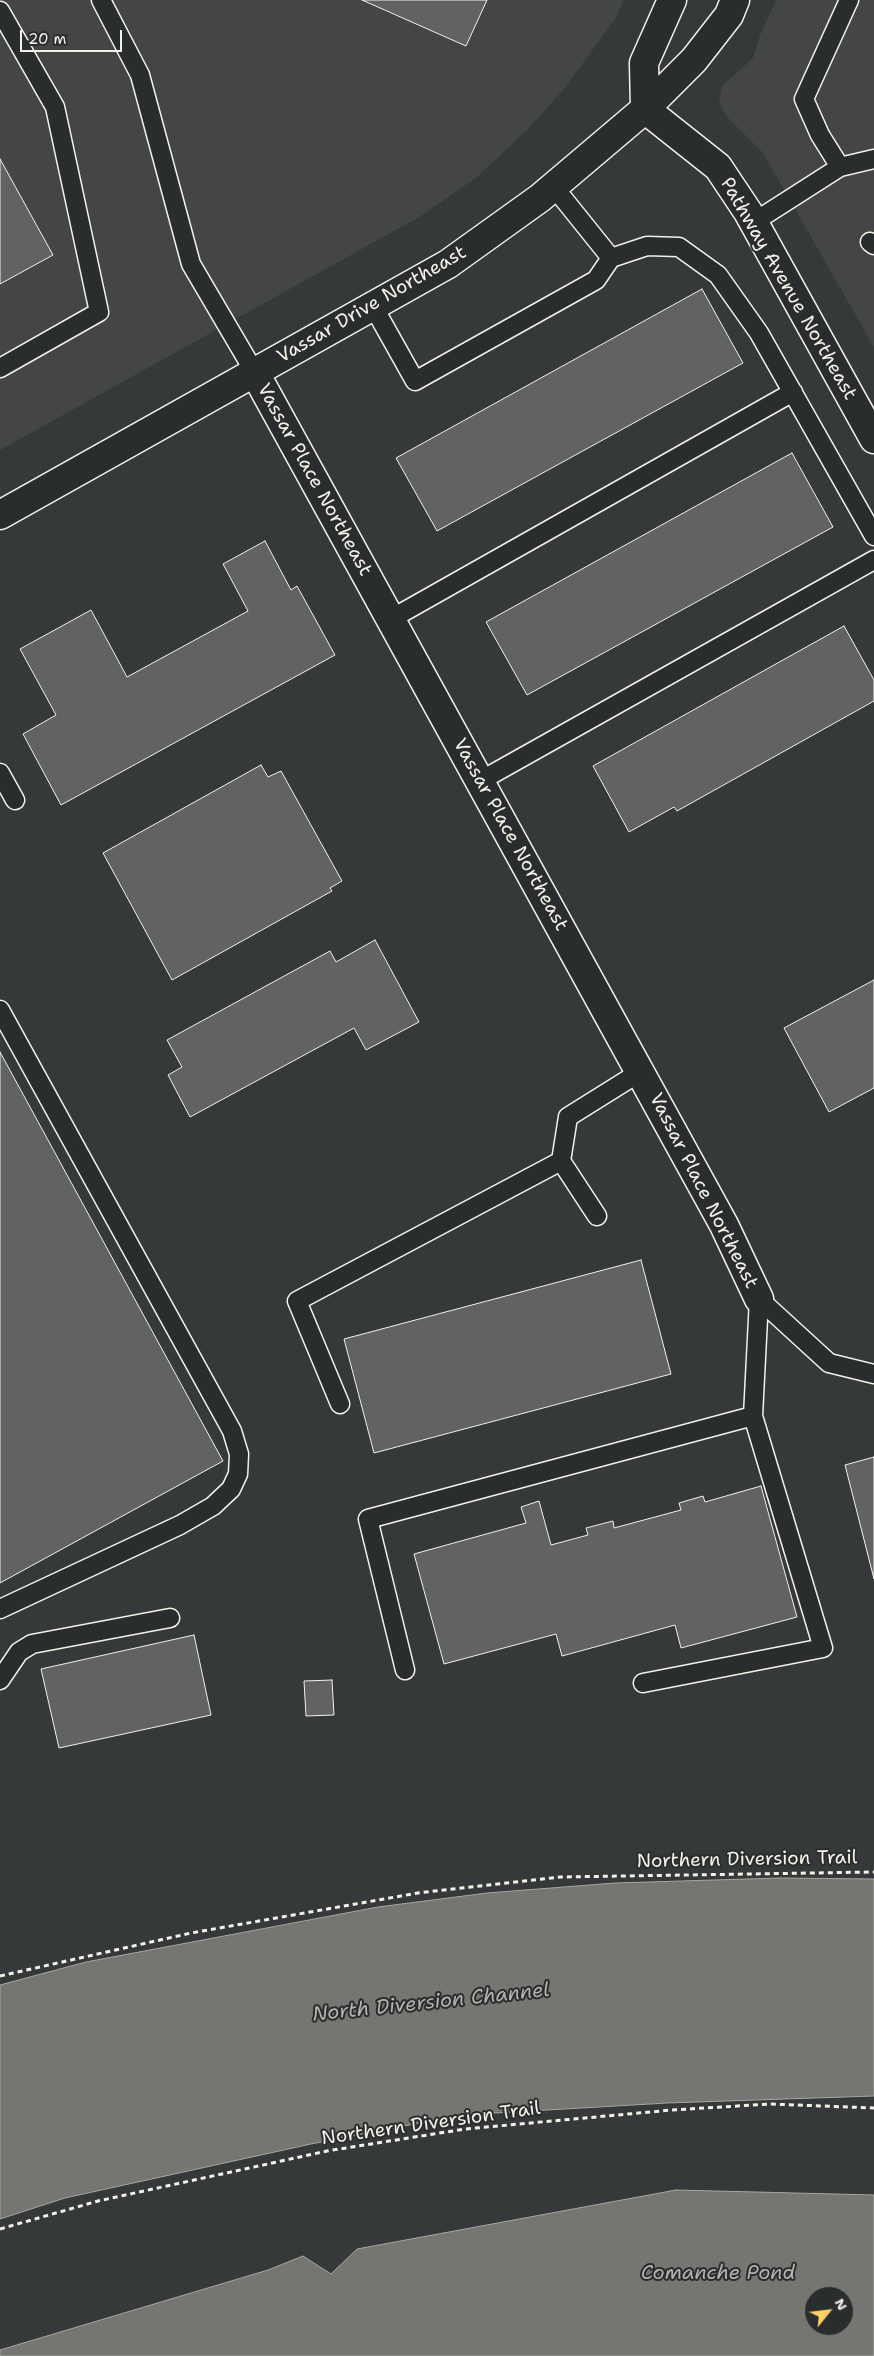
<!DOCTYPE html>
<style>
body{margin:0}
#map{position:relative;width:874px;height:2356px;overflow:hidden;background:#363939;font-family:"Shantell Sans",sans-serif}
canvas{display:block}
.north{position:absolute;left:804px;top:2286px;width:50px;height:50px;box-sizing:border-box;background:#2a2d2e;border:1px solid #7b7b78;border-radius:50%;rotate:61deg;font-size:14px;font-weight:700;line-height:20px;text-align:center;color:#f4f1e8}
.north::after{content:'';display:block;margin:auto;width:18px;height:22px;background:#ffd166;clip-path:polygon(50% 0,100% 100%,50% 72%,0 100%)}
.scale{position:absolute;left:20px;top:30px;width:102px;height:22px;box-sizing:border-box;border:2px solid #f4f1e8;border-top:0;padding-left:6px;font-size:15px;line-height:18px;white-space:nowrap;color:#f4f1e8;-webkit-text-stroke:4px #2a2d2e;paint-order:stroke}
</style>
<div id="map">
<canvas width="874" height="2356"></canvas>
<div class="north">N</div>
<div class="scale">20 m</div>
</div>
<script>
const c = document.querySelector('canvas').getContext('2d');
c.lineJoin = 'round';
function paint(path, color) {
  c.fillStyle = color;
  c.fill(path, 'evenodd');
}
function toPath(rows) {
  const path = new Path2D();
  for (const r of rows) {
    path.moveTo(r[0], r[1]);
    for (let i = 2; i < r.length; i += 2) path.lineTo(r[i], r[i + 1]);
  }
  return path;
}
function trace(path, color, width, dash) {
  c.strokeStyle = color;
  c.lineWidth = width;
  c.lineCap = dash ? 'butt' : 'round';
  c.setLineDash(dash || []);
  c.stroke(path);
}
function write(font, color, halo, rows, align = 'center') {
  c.font = font + ' "Shantell Sans",sans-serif';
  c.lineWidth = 4;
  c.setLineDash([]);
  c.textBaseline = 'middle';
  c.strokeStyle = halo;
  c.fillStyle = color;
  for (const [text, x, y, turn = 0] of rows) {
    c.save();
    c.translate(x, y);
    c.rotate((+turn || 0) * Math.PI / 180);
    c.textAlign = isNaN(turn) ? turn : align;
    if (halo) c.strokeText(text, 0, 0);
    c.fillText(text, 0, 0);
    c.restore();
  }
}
paint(toPath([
 [0,0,624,0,615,19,564,89,527,130,477,177,421,216,0,450],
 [776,0,874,0,874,347,763,153,726,116,719,102,722,86,753,58,760,35]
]), '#434645');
const water = toPath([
 [780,1878,874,1879,874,2096,667,2103,461,2115,311,2144,65,2198,0,2219,0,1985,86,1962,378,1907,487,1893,615,1883,780,1878],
 [676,2190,874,2195,874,2356,0,2356,0,2350,268,2270,303,2256,331,2274,357,2249,676,2190],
 [814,2296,844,2296,844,2326,814,2326,814,2296]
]);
paint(water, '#757572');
trace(water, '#a8a7a1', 1);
const building = toPath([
 [362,0,487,0,466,46,362,0],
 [0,159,53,255,0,284,0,159],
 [702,289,743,363,437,531,396,458,702,289],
 [792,453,833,527,527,695,486,622,792,453],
 [265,541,291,590,297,586,335,655,61,805,23,734,56,715,20,649,91,610,127,677,248,611,223,564,265,541],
 [844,626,874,680,874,701,677,811,674,807,629,832,593,766,844,626],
 [261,765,268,777,281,771,342,881,330,888,332,891,172,980,103,853,261,765],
 [375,940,419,1022,366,1050,354,1028,190,1117,168,1075,182,1067,167,1040,330,951,336,962,375,940],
 [874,980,874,1088,829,1112,784,1028,874,980],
 [0,1052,223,1461,0,1583,0,1052],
 [641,1260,671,1374,374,1453,344,1339,641,1260],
 [874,1457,874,1579,845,1465,874,1457],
 [761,1486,797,1617,681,1648,675,1625,562,1656,556,1634,444,1664,414,1554,526,1523,521,1507,539,1501,551,1545,588,1535,586,1528,613,1521,614,1528,681,1510,679,1503,703,1496,705,1502,761,1486],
 [194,1635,211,1715,59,1748,41,1669,194,1635],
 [332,1680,334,1715,306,1716,304,1681,332,1680]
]);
paint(building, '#616362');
trace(building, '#f4f1e8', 1);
const lane = toPath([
 [101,0,140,75,191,264,255,373],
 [0,11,55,107,99,312,0,368],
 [840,167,874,159],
 [754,222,840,167,820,135,804,99,849,0],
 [870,242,874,245],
 [611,258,647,246,679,247,718,275,759,333,874,536],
 [373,306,415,381,596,280,611,258,554,187],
 [391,619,793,392],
 [0,773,15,800],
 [480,781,874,560],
 [0,1010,232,1431,239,1454,238,1474,231,1489,213,1506,180,1525,0,1609],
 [597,1216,561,1161,568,1117,640,1072],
 [759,1299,829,1363,874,1374],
 [340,1404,297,1301,561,1161],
 [405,1670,368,1519,753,1416,759,1299],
 [0,1680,19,1652,32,1644,170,1618],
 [643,1683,823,1648,753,1416]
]);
const street = toPath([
 [645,109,718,167,748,212,874,439],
 [645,109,644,63,672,0],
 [255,373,724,1225,759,1299],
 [0,515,448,264,540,198,645,109,694,60,729,15,735,0]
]);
trace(lane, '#f4f1e8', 21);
trace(street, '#f4f1e8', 31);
trace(toPath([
 [0,1976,191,1933,418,1893,561,1877,874,1872],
 [0,2229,98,2201,231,2172,327,2151,465,2129,672,2110,770,2104,874,2108]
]), '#f4f1e8', 3, [5, 4]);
trace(lane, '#2a2d2e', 18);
trace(street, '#2a2d2e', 28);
write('19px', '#f4f1e8', '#2a2d2e', [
 ["Pathway Avenue Northeast",788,289,60],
 ["Vassar Drive Northeast",372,305,-30],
 ["Vassar Place Northeast",314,480,61],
 ["Vassar Place Northeast",510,835,61],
 ["Vassar Place Northeast",703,1191,63],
 ["Northern Diversion Trail",747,1860,-1],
 ["Northern Diversion Trail",431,2124,-8]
]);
write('italic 20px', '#b4b3ad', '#2a2d2e', [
 ["North Diversion Channel",431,2003,-6],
 ["Comanche Pond",718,2274]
]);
</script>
